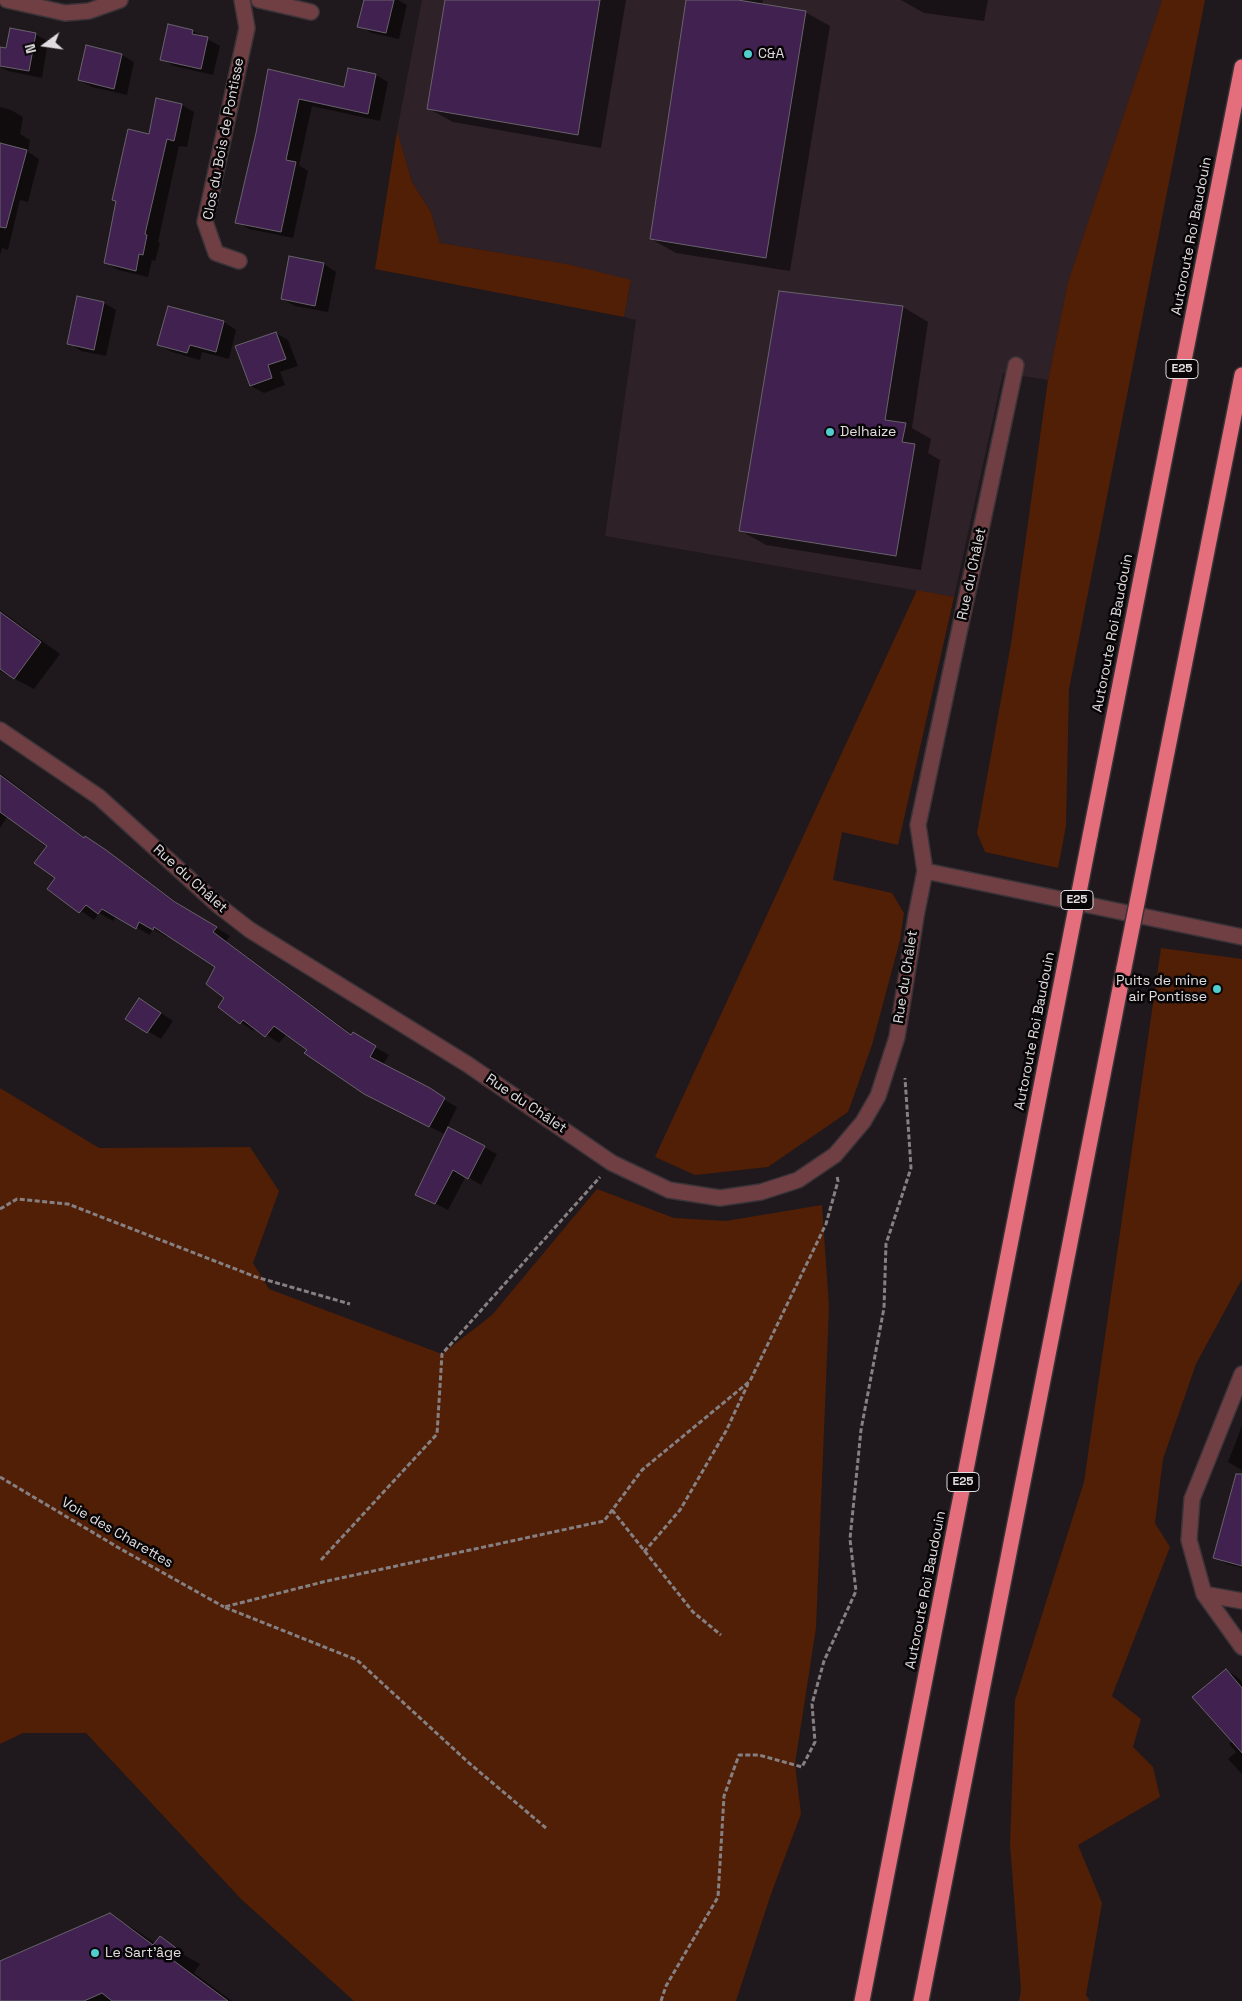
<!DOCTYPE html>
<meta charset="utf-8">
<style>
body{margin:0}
#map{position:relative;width:1242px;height:2001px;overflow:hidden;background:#1f181c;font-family:"Space Grotesk",sans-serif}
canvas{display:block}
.north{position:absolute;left:20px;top:20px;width:50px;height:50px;-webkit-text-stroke:4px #070506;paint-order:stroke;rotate:256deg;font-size:14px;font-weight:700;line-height:20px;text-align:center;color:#e1dcdf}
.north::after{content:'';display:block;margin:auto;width:18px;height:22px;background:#e1dcdf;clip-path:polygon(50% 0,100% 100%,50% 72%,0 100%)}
</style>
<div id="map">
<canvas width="1242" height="2001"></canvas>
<div class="north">N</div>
</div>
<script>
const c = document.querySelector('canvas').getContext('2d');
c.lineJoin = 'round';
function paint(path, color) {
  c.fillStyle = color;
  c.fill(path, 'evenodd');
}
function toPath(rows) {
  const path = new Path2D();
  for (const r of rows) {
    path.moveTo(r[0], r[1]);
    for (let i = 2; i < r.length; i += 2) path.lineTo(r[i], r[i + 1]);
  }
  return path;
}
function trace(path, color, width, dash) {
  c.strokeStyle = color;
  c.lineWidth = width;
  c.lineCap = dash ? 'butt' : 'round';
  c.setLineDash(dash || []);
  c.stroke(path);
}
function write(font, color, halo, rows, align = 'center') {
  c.font = font + ' "Space Grotesk",sans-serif';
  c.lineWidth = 5;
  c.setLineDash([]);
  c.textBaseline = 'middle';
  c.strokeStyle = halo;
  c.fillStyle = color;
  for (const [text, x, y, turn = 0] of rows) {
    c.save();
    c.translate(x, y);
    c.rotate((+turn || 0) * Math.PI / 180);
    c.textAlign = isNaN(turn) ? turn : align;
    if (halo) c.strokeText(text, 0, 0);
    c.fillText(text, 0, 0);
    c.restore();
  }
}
paint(toPath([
 [422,0,1162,0,1068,282,1048,380,1003,373,954,597,605,536,636,320,624,317,631,281,567,264,440,243,431,212,412,182,397,131]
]), '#2e2128');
paint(toPath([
 [1162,0,1205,0,1069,689,1066,826,1058,868,985,852,977,833,1011,644,1048,380,1068,282],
 [397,131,412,182,431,212,440,243,567,264,631,280,624,317,375,269],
 [917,590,954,597,898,845,842,832,833,880,892,893,904,913,900,940,872,1045,848,1112,768,1167,695,1175,655,1157],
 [1161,948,1242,959,1242,1279,1196,1364,1163,1459,1155,1523,1170,1547,1112,1696,1141,1719,1133,1747,1153,1767,1160,1797,1078,1845,1102,1903,1086,1995,1090,2001,1019,2001,1021,1990,1010,1844,1015,1700,1084,1482],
 [0,1088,99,1148,250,1147,279,1191,253,1263,269,1289,442,1354,492,1315,597,1189,674,1218,726,1221,822,1205,829,1307,816,1628,795,1764,801,1814,771,1894,736,2001,354,2001,241,1899,86,1733,23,1733,0,1744]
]), '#511f06');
paint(toPath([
 [366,0,398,0,407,5,399,39,372,33,359,26],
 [446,0,626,0,601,148,453,122,429,109],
 [688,0,763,0,762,5,805,12,830,26,790,271,676,253,651,239],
 [901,0,988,0,984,21,924,13],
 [169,26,193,31,220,46,213,75,174,66,161,59],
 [35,34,48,41,42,78,8,71,0,67,0,48,7,50],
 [122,55,134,62,127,95,92,87,79,80],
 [269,70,345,89,376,75,388,82,380,121,312,106,299,165,308,171,293,238,249,229,237,222,258,133],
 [182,105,194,112,187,147,179,146,158,242,160,243,155,261,152,260,148,277,118,270,105,262,117,202,114,200,150,135],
 [0,107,11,110,23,117,20,134,30,140,28,152,39,159,28,202,20,200,8,250,2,248,0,255],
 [324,264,336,272,328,312,295,306,282,299],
 [104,303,116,310,106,356,81,351,69,343],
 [169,307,224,322,236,330,229,359,202,352,200,360,172,352,159,345],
 [903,307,928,322,912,428,931,439,928,453,940,460,921,570,766,545,741,531],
 [276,333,288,340,298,366,280,372,285,385,264,393,251,386],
 [0,610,60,654,34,689,0,671],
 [0,773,85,838,99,845,189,911,230,936,226,941,353,1035,389,1055,383,1065,457,1107,447,1128,497,1154,481,1185,466,1176,448,1210,417,1194,446,1135,379,1101,287,1034,279,1043,256,1028,254,1031,241,1023,226,997,217,966,168,934,167,937,153,929,150,935,116,916,113,921,99,913,94,920,49,888,56,878,49,845,8,816,0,828],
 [152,1007,173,1021,161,1039,127,1019],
 [1242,1426,1242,1470,1228,1462],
 [1242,1527,1242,1568,1227,1564,1214,1557],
 [1226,1670,1237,1677,1242,1682,1242,1774,1228,1759,1236,1752,1229,1744,1233,1740],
 [110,1915,136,1930,156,1944,160,1938,186,1953,184,1952,184,1955,200,1964,194,1973,232,2001,3,2001,0,1994,0,1962]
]), '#0007');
const building = toPath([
 [364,0,394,0,386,33,357,27,364,0],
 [445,0,600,0,578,135,427,109,445,0],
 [686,0,738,0,806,11,766,258,650,239,686,0],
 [168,24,193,30,192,34,208,37,201,69,160,60,168,24],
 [10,28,36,33,29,71,0,66,0,47,6,48,10,28],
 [86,45,122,54,114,89,78,80,86,45],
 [348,68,376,74,368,114,299,99,286,160,296,162,281,232,235,223,256,133,268,69,344,87,348,68],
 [156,98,182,104,174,141,167,139,145,234,147,235,143,255,139,254,136,271,104,263,116,201,112,200,128,129,149,134,156,98],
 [0,143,27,150,6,228,0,227,0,143],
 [289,256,324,263,315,306,281,299,289,256],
 [779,291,903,306,885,420,906,423,902,442,915,444,896,556,739,531,779,291],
 [77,296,104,302,94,350,67,344,77,296],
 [168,306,224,321,216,352,190,345,187,353,157,345,168,306],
 [276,332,286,359,268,365,272,378,250,386,235,346,276,332],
 [0,612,41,642,14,679,0,669,0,612],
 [0,775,84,838,85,836,106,850,175,902,217,927,213,932,351,1035,353,1032,376,1046,370,1057,430,1088,445,1098,429,1127,364,1094,304,1053,307,1050,274,1026,265,1037,243,1020,240,1024,218,1007,224,998,206,984,215,967,154,927,153,930,139,922,136,929,102,909,98,914,86,905,79,913,47,889,55,878,34,863,47,846,0,812,0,775],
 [139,998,161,1013,147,1033,125,1019,139,998],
 [448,1127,485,1146,468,1179,453,1170,435,1204,415,1195,448,1127],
 [1236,1474,1242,1474,1242,1566,1213,1558,1236,1474],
 [1226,1669,1242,1688,1242,1753,1192,1697,1226,1669],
 [110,1913,153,1945,160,1936,176,1948,170,1958,228,2001,112,2001,102,1993,84,2001,0,2001,0,1961,110,1913]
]);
paint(building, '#412150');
trace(building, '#68636b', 1);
const minor = toPath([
 [7,0,65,13,89,11,120,0],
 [259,0,311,12],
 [239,261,216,253,205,222,247,28,242,0],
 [0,730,99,797,219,906,250,930,467,1064,612,1163,669,1190,720,1198,761,1192,798,1180,835,1155,863,1122,878,1096,897,1037,916,916,925,871,1242,937],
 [925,871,918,825,1016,365],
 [1242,1374,1192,1499,1189,1540,1204,1594,1242,1647],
 [1204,1594,1242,1601]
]);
const highway = toPath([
 [1090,836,1242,67],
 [1148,848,1242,375],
 [862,2001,1065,964],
 [921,2001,1124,968]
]);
trace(minor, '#3a3337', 18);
trace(highway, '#3a3337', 18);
trace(toPath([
 [0,1209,17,1199,68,1204,256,1277,350,1304],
 [0,1477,119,1548,224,1607],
 [612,1510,693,1612,721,1635],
 [644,1552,680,1510,726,1431,748,1384],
 [321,1560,437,1434,442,1354,600,1177],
 [546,1828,469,1763,357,1660,224,1607,327,1581,604,1521,642,1470,750,1381,826,1224,838,1181,837,1176],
 [661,2001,666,1986,718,1897,724,1796,739,1755,759,1755,802,1767,815,1742,812,1704,824,1661,856,1591,850,1539,861,1430,884,1308,886,1244,911,1168,905,1078]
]), '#868083', 3, [5, 2.5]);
trace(minor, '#6f3f44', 15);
trace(highway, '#e46e7c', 15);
const highwayBridge = toPath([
 [1065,964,1090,836],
 [1124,968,1148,848]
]);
trace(highwayBridge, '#3a3337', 18, []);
trace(highwayBridge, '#e46e7c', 15);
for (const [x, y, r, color] of [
 [748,54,5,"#52cdcd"],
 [830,432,5,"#52cdcd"],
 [1217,989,5,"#52cdcd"],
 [95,1953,5,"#52cdcd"]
]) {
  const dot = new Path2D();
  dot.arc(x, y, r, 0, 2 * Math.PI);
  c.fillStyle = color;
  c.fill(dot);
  trace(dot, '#070506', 2);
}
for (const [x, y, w] of [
 [1182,369,32],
 [1077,900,32],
 [963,1482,32]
]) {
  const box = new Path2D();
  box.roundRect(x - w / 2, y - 9.5, w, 19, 4);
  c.fillStyle = '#070506';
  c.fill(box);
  trace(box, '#e1dcdf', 1);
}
write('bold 12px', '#e1dcdf', null, [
 ["E25",1182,369],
 ["E25",1077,900],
 ["E25",963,1482]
]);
write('14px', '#e1dcdf', '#070506', [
 ["C&A",758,54],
 ["Delhaize",840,432],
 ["Puits de mine",1207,981,"right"],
 ["air Pontisse",1207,997,"right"],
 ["Le Sart'âge",105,1953]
], 'left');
write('14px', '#e1dcdf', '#070506', [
 ["Clos du Bois de Pontisse",224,139,-79],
 ["Autoroute Roi Baudouin",1192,236,-79],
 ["Rue du Châlet",972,574,-78],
 ["Autoroute Roi Baudouin",1113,633,-79],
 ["Rue du Châlet",190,879,42],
 ["Rue du Châlet",906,977,-81],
 ["Autoroute Roi Baudouin",1035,1031,-79],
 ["Rue du Châlet",526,1104,34],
 ["Voie des Charettes",117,1533,30],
 ["Autoroute Roi Baudouin",926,1590,-79]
]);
</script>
